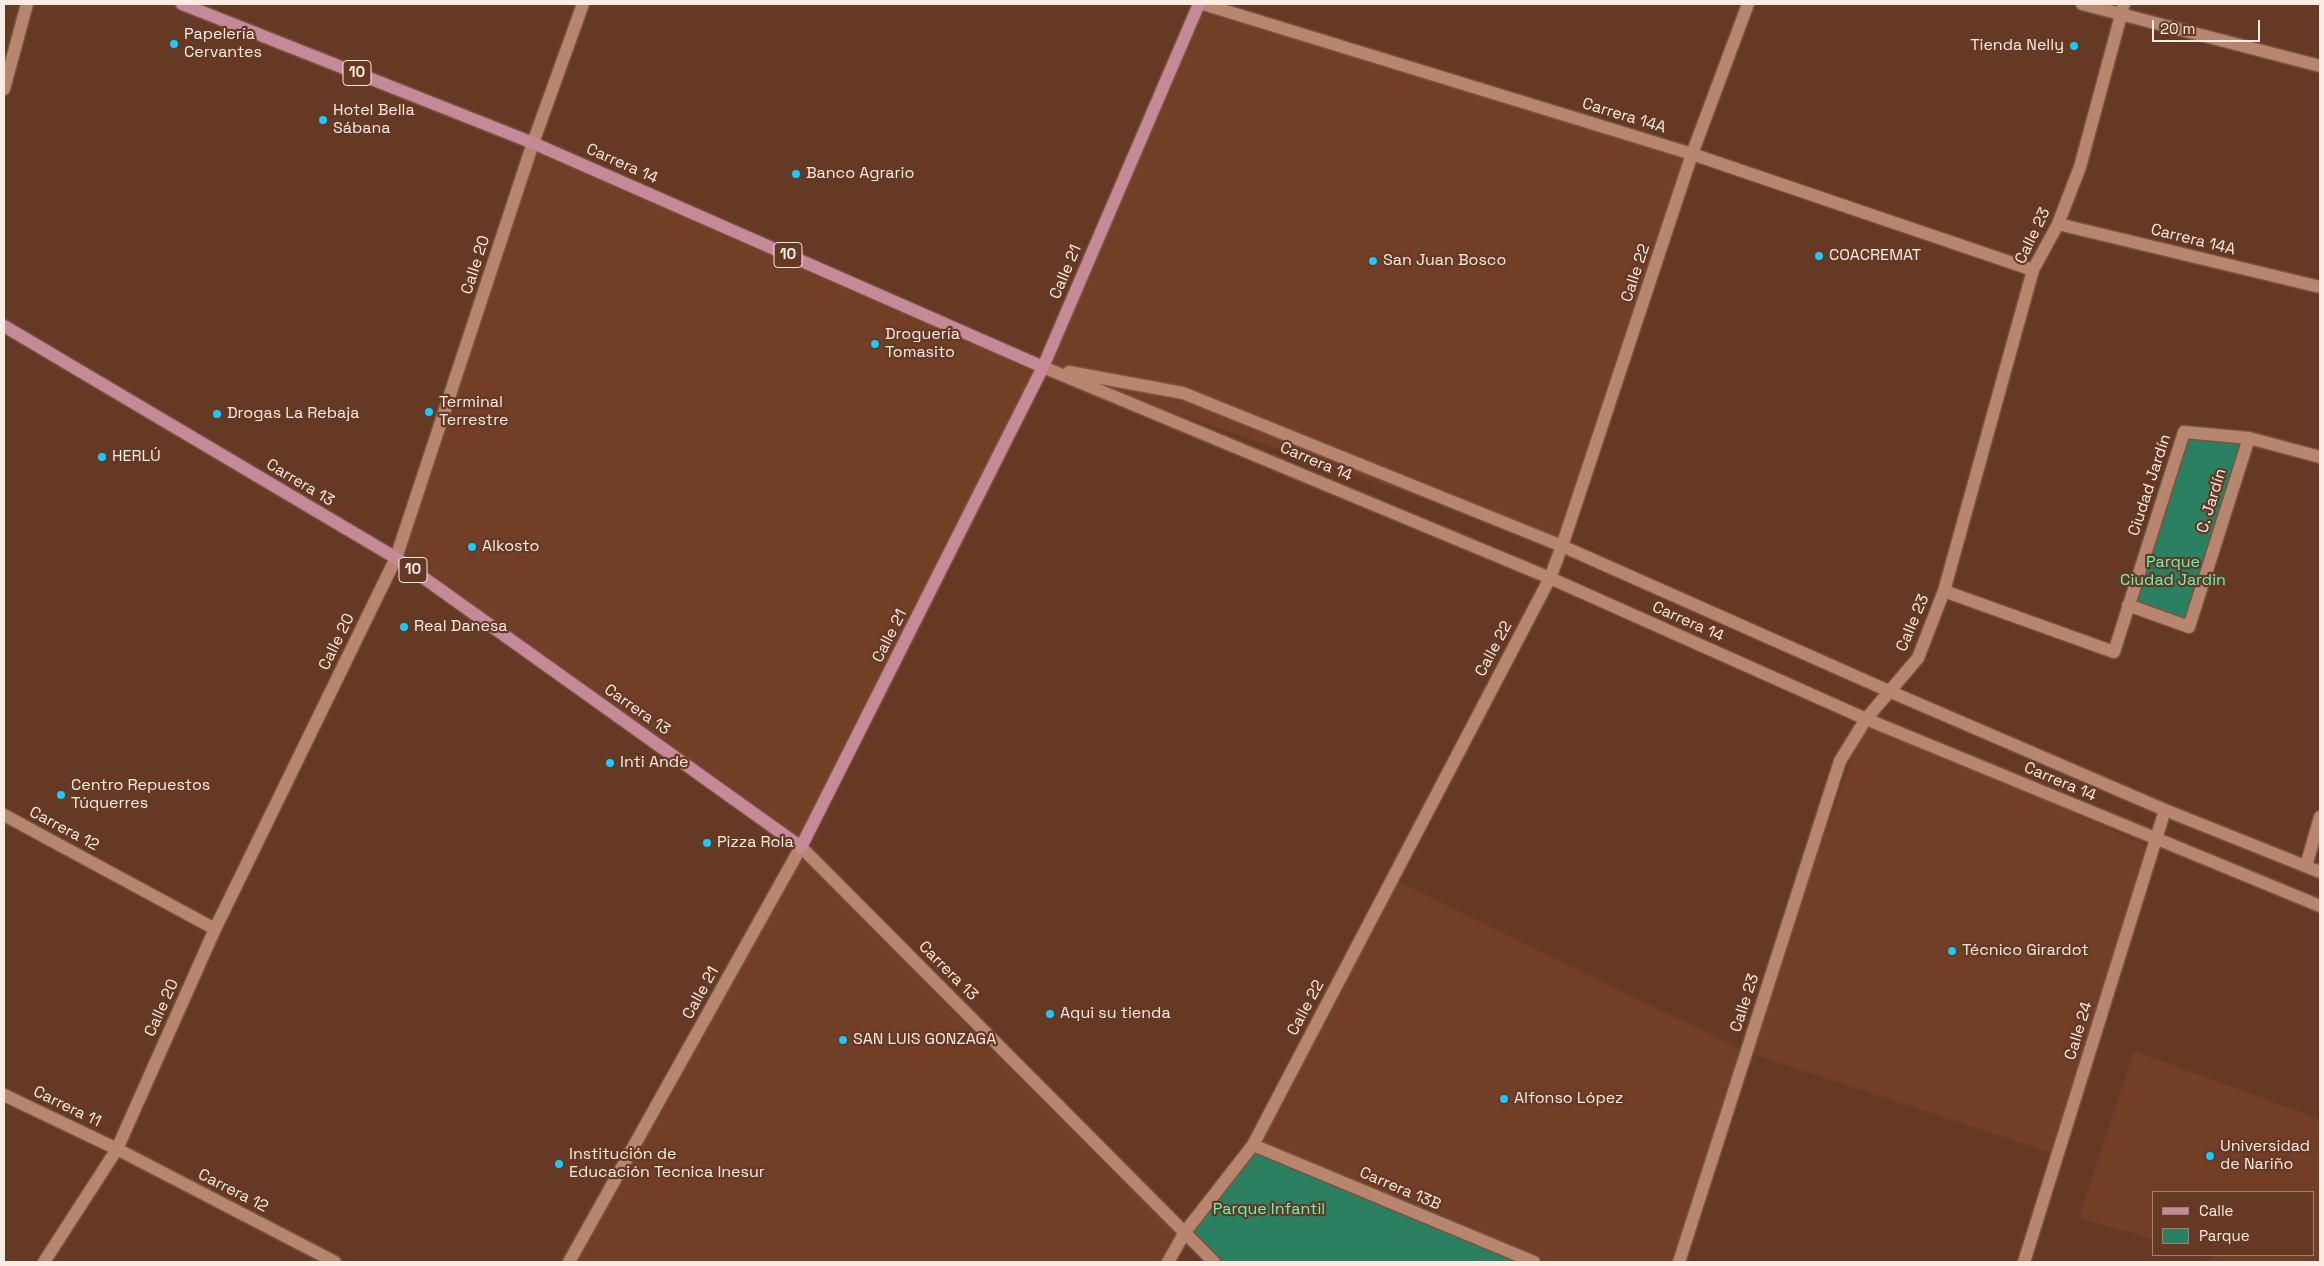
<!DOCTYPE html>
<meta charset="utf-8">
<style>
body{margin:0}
#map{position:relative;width:2324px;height:1266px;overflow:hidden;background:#653924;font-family:"Space Grotesk",sans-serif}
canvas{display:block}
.frame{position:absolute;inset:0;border:5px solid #fcebe3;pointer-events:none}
.legend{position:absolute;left:2152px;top:1191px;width:162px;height:65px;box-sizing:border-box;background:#653924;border:1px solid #a18070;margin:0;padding:6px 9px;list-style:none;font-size:15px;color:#fcebe3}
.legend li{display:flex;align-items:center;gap:10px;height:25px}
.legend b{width:25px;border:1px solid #a18070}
.scale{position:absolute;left:2152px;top:20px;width:108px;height:22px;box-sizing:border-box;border:2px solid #fcebe3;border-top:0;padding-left:6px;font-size:15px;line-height:18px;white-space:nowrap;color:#fcebe3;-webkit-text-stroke:4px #653924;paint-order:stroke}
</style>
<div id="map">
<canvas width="2324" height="1266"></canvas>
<div class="frame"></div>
<ul class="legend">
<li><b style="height:6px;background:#c68997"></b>Calle</li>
<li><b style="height:14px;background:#2a8061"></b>Parque</li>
</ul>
<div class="scale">20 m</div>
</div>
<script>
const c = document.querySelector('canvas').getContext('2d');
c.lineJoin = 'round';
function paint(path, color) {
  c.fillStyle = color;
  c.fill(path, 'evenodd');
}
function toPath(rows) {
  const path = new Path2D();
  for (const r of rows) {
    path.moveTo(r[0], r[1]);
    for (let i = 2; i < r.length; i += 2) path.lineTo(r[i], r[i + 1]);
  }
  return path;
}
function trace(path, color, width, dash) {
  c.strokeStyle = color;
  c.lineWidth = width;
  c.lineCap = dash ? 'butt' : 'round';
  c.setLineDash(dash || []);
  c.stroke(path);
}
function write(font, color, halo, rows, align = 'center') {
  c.font = font + ' "Space Grotesk",sans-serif';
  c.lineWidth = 4.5;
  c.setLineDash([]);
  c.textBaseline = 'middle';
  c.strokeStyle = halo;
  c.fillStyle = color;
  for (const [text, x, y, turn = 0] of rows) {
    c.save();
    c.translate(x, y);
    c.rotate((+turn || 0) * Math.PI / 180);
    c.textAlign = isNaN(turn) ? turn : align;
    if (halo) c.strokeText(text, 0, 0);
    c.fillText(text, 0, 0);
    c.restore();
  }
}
paint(toPath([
 [1199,4,1692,154,1562,546,1043,368,801,847,1185,1232,1168,1262,569,1262,801,847,396,558,533,143,1043,367],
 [1866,719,2153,849,2057,1155,1747,1052,1679,1262,1534,1262,1253,1145,1393,879,1746,1052],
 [2134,1051,2320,1119,2320,1262,2210,1262,2212,1255,2313,1255,2313,1192,2153,1192,2153,1239,2079,1218]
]), '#723e26');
paint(toPath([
 [2184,432,2249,438,2189,627,2128,605],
 [1253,1145,1534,1262,1214,1262,1185,1232]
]), '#2a8061');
const street = toPath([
 [1203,4,1692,154,2033,270],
 [2082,4,2320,66],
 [4,89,27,4],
 [2058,224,2320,287],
 [1944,591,2114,652,2184,432,2249,438,2320,457],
 [2128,605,2189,627,2249,438],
 [2306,866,2320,817],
 [4,1095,117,1149,335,1262],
 [1253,1145,1534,1262],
 [44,1262,117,1149,215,929],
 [569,1262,801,847],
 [1168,1262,1185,1232,1253,1145,1550,578,1562,546,1692,154,1748,4],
 [1679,1262,1840,761,1866,719,1918,658,1944,591,2033,270,2058,224,2080,167,2124,4],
 [2024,1262,2165,810]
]);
const secondary = toPath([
 [1043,367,1550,578,1866,719,2320,906],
 [1069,372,1183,393,1562,546,1891,692,2165,810,2320,872],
 [4,815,215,929,396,558,533,143,583,4],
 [801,847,1214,1262]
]);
const primary = toPath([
 [182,4,533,143,1043,367],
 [4,326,396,558,801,847,1043,367,1199,4]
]);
trace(street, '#775342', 15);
trace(secondary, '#775342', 15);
trace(primary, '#775342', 15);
trace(street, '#b8856f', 12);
trace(secondary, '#b8856f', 12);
trace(primary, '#c68997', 12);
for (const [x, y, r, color] of [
 [174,44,5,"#1acafc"],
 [2074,46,5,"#1acafc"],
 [323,120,5,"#1acafc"],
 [796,174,5,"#1acafc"],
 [1819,256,5,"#1acafc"],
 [1373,261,5,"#1acafc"],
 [875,344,5,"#1acafc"],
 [429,412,5,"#1acafc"],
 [217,414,5,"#1acafc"],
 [102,457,5,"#1acafc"],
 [472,547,5,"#1acafc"],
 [404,627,5,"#1acafc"],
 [610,763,5,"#1acafc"],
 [61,795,5,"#1acafc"],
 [707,843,5,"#1acafc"],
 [1952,951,5,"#1acafc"],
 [1050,1014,5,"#1acafc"],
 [843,1040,5,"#1acafc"],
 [1504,1099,5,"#1acafc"],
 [2210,1156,5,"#1acafc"],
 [559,1164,5,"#1acafc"]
]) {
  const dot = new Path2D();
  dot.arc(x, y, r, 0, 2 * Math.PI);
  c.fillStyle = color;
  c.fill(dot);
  trace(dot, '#653924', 2);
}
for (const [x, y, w] of [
 [357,73,28],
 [788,255,28],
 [413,570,28]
]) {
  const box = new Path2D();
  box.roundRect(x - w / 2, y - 12.5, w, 25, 4);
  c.fillStyle = '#653924';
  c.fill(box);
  trace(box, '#fcebe3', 1);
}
write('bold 15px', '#fcebe3', null, [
 ["10",357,73],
 ["10",788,255],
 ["10",413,570]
]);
write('16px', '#fcebe3', '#653924', [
 ["Papelería",184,35],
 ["Cervantes",184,53],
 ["Tienda Nelly",2064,46,"right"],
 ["Hotel Bella",333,111],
 ["Sábana",333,129],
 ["Banco Agrario",806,174],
 ["COACREMAT",1829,256],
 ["San Juan Bosco",1383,261],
 ["Droguería",885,335],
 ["Tomasito",885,353],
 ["Terminal",439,403],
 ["Terrestre",439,421],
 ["Drogas La Rebaja",227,414],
 ["HERLÚ",112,457],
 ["Alkosto",482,547],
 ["Real Danesa",414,627],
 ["Inti Ande",620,763],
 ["Centro Repuestos",71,786],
 ["Túquerres",71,804],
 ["Pizza Rola",717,843],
 ["Técnico Girardot",1962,951],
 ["Aqui su tienda",1060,1014],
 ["SAN LUIS GONZAGA",853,1040],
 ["Alfonso López",1514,1099],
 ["Universidad",2220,1147],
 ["de Nariño",2220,1165],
 ["Institución de",569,1155],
 ["Educación Tecnica Inesur",569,1173]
], 'left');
write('16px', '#fcebe3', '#653924', [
 ["Carrera 14A",1624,116,17],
 ["Carrera 14",622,164,24],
 ["Calle 23",2033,236,-64],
 ["Carrera 14A",2193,240,14],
 ["Calle 20",476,265,-72],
 ["Calle 21",1066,272,-67],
 ["Calle 22",1636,273,-72],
 ["Carrera 14",1316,462,23],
 ["Carrera 13",300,483,31],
 ["Ciudad Jardín",2150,485,-72],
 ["C. Jardín",2212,501,-73],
 ["Carrera 14",1688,622,24],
 ["Calle 23",1913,623,-67],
 ["Calle 21",890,636,-63],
 ["Calle 20",337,642,-64],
 ["Calle 22",1494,649,-62],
 ["Carrera 13",637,710,35],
 ["Carrera 14",2060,782,23],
 ["Carrera 12",64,829,28],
 ["Carrera 13",948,971,45],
 ["Calle 21",701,993,-61],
 ["Calle 23",1745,1003,-72],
 ["Calle 20",162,1008,-66],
 ["Calle 22",1306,1008,-62],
 ["Calle 24",2079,1031,-73],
 ["Carrera 11",67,1107,26],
 ["Carrera 13B",1400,1189,23],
 ["Carrera 12",233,1191,27]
]);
write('16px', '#5bfdc1', '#653924', [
 ["Parque",2173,563],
 ["Ciudad Jardin",2173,581],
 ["Parque Infantil",1269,1210]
]);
</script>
